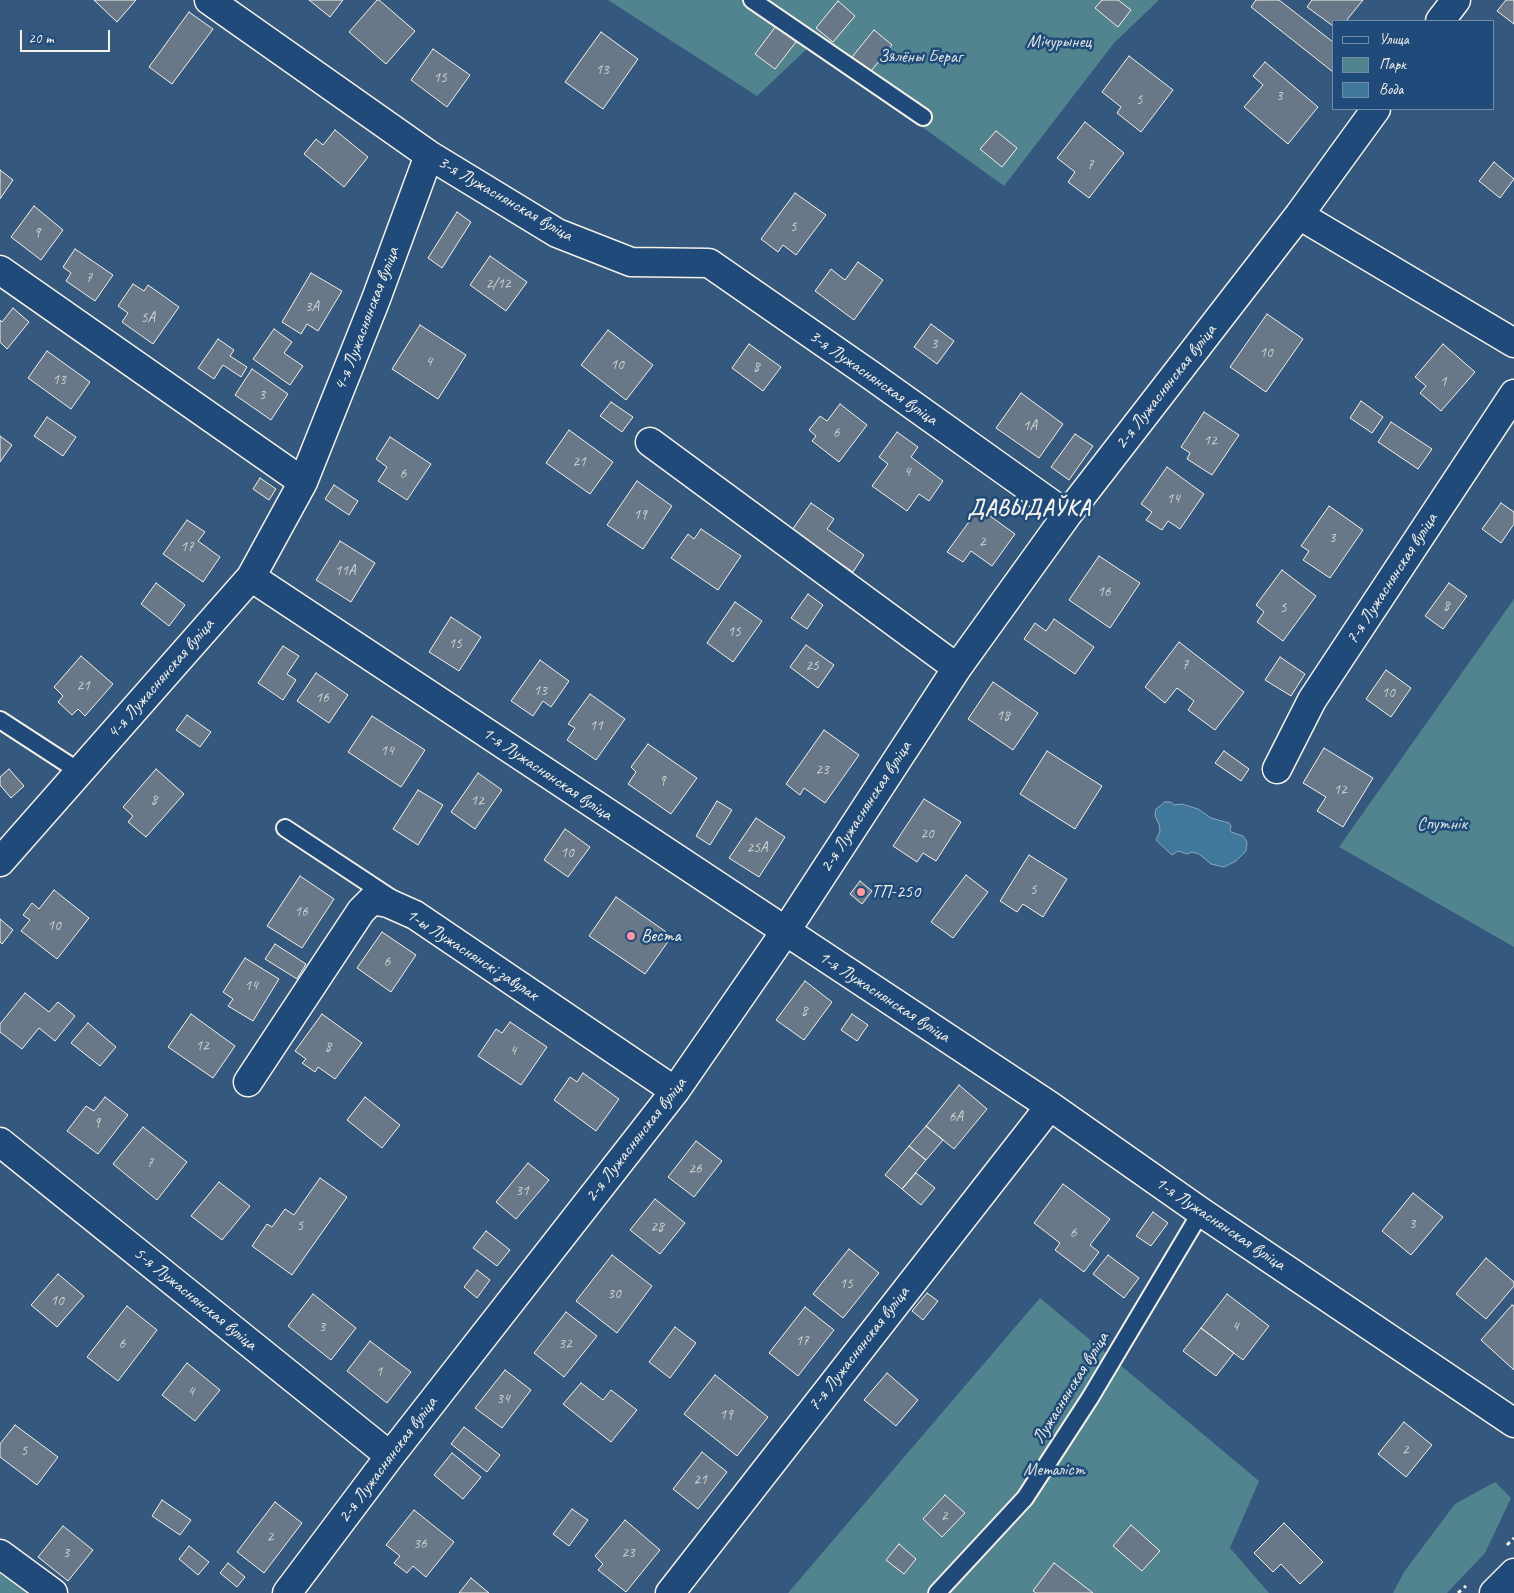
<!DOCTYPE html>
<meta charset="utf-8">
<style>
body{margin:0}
#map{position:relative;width:1514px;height:1593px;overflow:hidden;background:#35587e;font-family:Caveat,sans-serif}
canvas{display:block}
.legend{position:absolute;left:1332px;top:20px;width:162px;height:90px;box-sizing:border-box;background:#1f4a7a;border:1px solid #748da6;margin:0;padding:6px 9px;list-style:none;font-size:15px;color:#f4f1e8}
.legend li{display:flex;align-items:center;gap:10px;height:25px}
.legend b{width:25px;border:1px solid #748da6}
.scale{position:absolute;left:20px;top:30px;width:90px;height:22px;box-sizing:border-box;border:2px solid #f4f1e8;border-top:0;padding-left:6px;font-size:15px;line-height:18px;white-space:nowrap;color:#f4f1e8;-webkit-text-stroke:4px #1f4a7a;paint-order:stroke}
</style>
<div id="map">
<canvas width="1514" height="1593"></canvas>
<ul class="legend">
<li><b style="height:6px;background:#1f4a7a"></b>Улица</li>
<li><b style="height:14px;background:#51848f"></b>Парк</li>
<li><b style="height:14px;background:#40789c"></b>Вода</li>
</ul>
<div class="scale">20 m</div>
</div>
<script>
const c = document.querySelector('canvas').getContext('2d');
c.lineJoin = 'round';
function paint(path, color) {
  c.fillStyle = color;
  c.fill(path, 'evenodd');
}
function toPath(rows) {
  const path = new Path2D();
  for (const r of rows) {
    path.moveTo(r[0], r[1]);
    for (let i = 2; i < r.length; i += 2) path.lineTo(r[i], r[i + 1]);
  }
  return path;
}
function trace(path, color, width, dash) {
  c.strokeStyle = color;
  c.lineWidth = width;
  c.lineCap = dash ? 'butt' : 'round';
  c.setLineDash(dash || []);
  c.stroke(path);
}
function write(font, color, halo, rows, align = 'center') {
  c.font = font + ' Caveat,sans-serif';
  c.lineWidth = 5;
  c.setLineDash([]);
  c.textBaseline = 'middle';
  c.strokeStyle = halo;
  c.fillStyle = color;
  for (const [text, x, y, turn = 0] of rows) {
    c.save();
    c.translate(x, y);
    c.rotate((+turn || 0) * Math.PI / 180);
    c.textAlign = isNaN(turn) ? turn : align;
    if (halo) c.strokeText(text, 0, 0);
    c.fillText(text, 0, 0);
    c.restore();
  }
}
paint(toPath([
 [608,0,1159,0,1114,43,1004,186,810,46,757,96],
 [1514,599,1514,947,1339,847],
 [1040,1298,1259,1481,1230,1548,1269,1593,788,1593],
 [1495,1482,1511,1498,1485,1553,1447,1593,1393,1593,1404,1572,1455,1504],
 [0,1570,30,1593,0,1593]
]), '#51848f');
const water = toPath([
 [1165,802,1171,802,1174,805,1182,804,1198,809,1211,818,1229,823,1231,826,1230,830,1231,832,1243,836,1247,842,1246,851,1236,861,1224,867,1211,864,1199,854,1192,852,1187,854,1178,851,1172,855,1156,840,1160,831,1159,824,1155,816,1156,809,1165,802]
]);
paint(water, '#40789c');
trace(water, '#88a8ba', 1);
const building = toPath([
 [94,0,136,0,117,22,94,0],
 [309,0,343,0,330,17,309,0],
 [377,0,379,0,415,31,386,64,349,32,377,0],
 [1102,0,1118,0,1131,10,1118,27,1095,8,1102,0],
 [1256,0,1279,0,1333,42,1333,72,1251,7,1256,0],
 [1312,0,1363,0,1346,21,1333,21,1333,26,1307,7,1312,0],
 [1506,0,1514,0,1514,24,1497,11,1506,0],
 [838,1,855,16,833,42,816,28,838,1],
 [189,12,213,29,172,84,149,67,189,12],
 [776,26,796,42,775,69,755,54,776,26],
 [874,30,892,45,871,71,852,57,874,30],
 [601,32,638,59,603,109,565,82,601,32],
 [433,49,470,75,447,107,411,80,433,49],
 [1129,56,1173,90,1141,132,1117,113,1121,107,1102,92,1129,56],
 [1265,62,1318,107,1288,144,1244,107,1263,85,1253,76,1265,62],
 [1085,122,1124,153,1089,198,1068,182,1075,172,1057,158,1085,122],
 [335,130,368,157,344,187,304,154,316,139,323,145,335,130],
 [996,131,1017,148,1002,167,980,149,996,131],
 [1494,162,1514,179,1500,198,1479,181,1494,162],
 [0,170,13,180,0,199,0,170],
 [795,193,826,215,796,255,783,245,778,252,761,239,795,193],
 [34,206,63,230,41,260,11,237,34,206],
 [457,212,471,222,442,268,428,258,457,212],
 [75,249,113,275,95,301,66,281,71,273,63,267,75,249],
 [490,256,527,282,506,311,470,285,490,256],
 [858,262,883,280,854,320,815,291,831,269,845,280,858,262],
 [311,273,342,291,318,331,307,324,301,334,282,322,311,273],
 [133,284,144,291,148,285,179,307,153,344,122,322,128,313,118,306,133,284],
 [13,308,29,322,7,349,0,342,0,320,2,322,13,308],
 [1267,314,1303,339,1266,392,1230,367,1267,314],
 [931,324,954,341,937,364,914,347,931,324],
 [420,325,466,355,438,399,392,369,420,325],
 [274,329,292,342,284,353,303,366,290,385,253,359,274,329],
 [608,330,653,365,626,400,581,365,608,330],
 [218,339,234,350,230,356,247,367,241,377,223,365,214,379,198,368,218,339],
 [749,344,781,367,763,391,732,368,749,344],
 [1443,344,1475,372,1441,411,1420,393,1426,386,1415,377,1443,344],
 [47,351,90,382,71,409,28,378,47,351],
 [252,369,288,394,271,420,235,395,252,369],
 [1021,393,1063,424,1039,458,996,428,1021,393],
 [1361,401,1383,417,1372,433,1350,418,1361,401],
 [611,402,633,417,622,432,600,416,611,402],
 [840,404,867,425,839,462,812,441,816,436,809,430,820,416,827,421,840,404],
 [1204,412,1239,435,1212,475,1187,459,1190,453,1181,447,1204,412],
 [47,417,76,437,63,456,34,436,47,417],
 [1391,422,1432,449,1418,469,1378,442,1391,422],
 [569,430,613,462,590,494,546,463,569,430],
 [897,432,918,447,911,457,943,481,929,501,919,494,907,511,872,486,888,464,879,457,897,432],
 [1075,434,1093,446,1069,480,1051,467,1075,434],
 [0,436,12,445,0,462,0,436],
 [390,437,431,464,407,500,378,481,387,467,376,459,390,437],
 [1167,467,1204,494,1180,529,1168,521,1162,530,1146,520,1152,512,1141,504,1167,467],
 [260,478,276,489,269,500,253,489,260,478],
 [637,481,672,506,643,549,607,525,637,481],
 [334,485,358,501,349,515,325,499,334,485],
 [811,503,834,519,827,529,864,555,853,572,792,530,811,503],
 [1501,503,1514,512,1514,524,1501,543,1482,529,1501,503],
 [1329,506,1363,530,1330,578,1303,560,1309,551,1301,546,1329,506],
 [979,508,1015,534,992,566,971,551,963,562,947,552,979,508],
 [187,520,205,532,198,541,220,557,203,582,163,554,187,520],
 [701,529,741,556,718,590,671,558,688,534,694,539,701,529],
 [340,541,375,563,351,602,316,580,340,541],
 [1099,556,1140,583,1110,628,1069,600,1099,556],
 [1282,570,1316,596,1283,641,1257,622,1264,612,1256,605,1282,570],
 [156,583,185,605,169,626,141,604,156,583],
 [1449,583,1467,596,1443,629,1425,616,1449,583],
 [808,594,823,605,807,629,791,618,808,594],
 [735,602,762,621,733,662,707,643,735,602],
 [451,617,481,637,459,671,429,652,451,617],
 [1054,619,1094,647,1075,674,1024,639,1035,623,1046,631,1054,619],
 [1179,642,1244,692,1215,730,1188,710,1194,701,1177,688,1165,703,1145,687,1179,642],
 [806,645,834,665,818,688,790,667,806,645],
 [283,646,299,656,287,674,296,680,283,700,258,683,283,646],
 [81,656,113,684,85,716,78,709,72,715,58,702,63,696,54,687,81,656],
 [1280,657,1305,674,1291,696,1265,680,1280,657],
 [540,660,569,681,551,707,543,701,533,716,511,701,540,660],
 [1386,670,1411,688,1391,717,1366,699,1386,670],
 [316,673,348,695,329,723,297,701,316,673],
 [993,682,1038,713,1013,750,968,719,993,682],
 [590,694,625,719,596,760,567,740,575,728,568,724,590,694],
 [187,715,211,732,200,747,176,730,187,715],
 [372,716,425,750,401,787,348,752,372,716],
 [824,730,859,755,825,803,804,788,800,795,786,784,824,730],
 [648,744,697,778,671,814,628,784,636,772,631,767,648,744],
 [1324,748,1373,778,1343,827,1317,811,1326,797,1303,783,1324,748],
 [1047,751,1102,786,1075,829,1020,794,1047,751],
 [1224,751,1249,769,1241,781,1215,763,1224,751],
 [9,769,24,786,11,798,0,785,0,777,9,769],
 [156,769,184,794,146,837,128,822,133,816,123,807,156,769],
 [478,773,502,790,475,829,451,812,478,773],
 [418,790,443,805,418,845,393,829,418,790],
 [924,799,961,822,936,861,923,853,917,862,893,846,924,799],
 [717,801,732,810,710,845,696,836,717,801],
 [756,818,785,837,759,877,729,858,756,818],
 [565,829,590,847,568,877,544,860,565,829],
 [1029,855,1067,879,1043,917,1023,904,1017,912,1000,901,1029,855],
 [966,875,988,892,953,938,931,922,966,875],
 [300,876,334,899,302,948,267,926,300,876],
 [860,881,872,891,862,904,850,894,860,881],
 [54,890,89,918,57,959,21,931,30,920,23,915,32,903,39,909,54,890],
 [616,897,672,936,645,974,589,936,616,897],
 [0,919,13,930,2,944,0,942,0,919],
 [382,932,416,955,391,992,357,968,382,932],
 [275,944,306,964,297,979,265,959,275,944],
 [245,958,279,979,253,1021,228,1006,233,999,223,992,245,958],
 [805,981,832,1002,804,1040,776,1020,805,981],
 [25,993,49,1012,58,1002,75,1016,55,1041,39,1028,22,1049,0,1032,0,1024,25,993],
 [191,1014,235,1046,213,1078,168,1047,191,1014],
 [322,1014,362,1043,335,1079,318,1067,315,1072,302,1063,306,1059,295,1051,322,1014],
 [852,1014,868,1025,857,1041,841,1030,852,1014],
 [510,1022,547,1047,521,1085,478,1056,496,1029,502,1033,510,1022],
 [88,1023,116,1047,100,1066,71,1043,88,1023],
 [583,1073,619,1099,596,1131,554,1100,570,1077,577,1082,583,1073],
 [959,1085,987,1109,954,1149,926,1126,959,1085],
 [105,1097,128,1115,98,1154,67,1131,86,1106,94,1111,105,1097],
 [365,1097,400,1125,382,1148,347,1120,365,1097],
 [926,1126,943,1140,926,1160,909,1146,926,1126],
 [143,1127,187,1162,157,1200,113,1164,143,1127],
 [696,1141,722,1161,694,1197,668,1177,696,1141],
 [909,1146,926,1160,902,1189,885,1175,909,1146],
 [528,1163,549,1180,516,1219,496,1202,528,1163],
 [916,1173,935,1188,921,1205,902,1189,916,1173],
 [320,1178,347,1197,292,1275,252,1246,267,1224,272,1227,285,1209,294,1215,320,1178],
 [219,1182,250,1206,222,1240,191,1216,219,1182],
 [1063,1184,1110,1219,1090,1245,1099,1252,1084,1272,1055,1250,1060,1243,1034,1223,1063,1184],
 [1413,1193,1443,1217,1411,1255,1382,1231,1413,1193],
 [655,1199,685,1223,660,1254,630,1230,655,1199],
 [1153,1212,1168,1223,1151,1246,1136,1236,1153,1212],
 [486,1231,510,1250,497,1266,473,1248,486,1231],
 [849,1249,879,1273,843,1318,813,1294,849,1249],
 [612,1255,652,1286,617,1333,576,1301,612,1255],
 [1108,1255,1139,1278,1124,1298,1093,1274,1108,1255],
 [1486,1258,1514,1282,1514,1286,1486,1319,1456,1294,1486,1258],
 [477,1270,490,1280,477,1298,464,1287,477,1270],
 [58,1274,84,1296,57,1327,31,1305,58,1274],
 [927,1293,938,1301,923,1320,912,1311,927,1293],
 [313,1294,356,1328,331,1360,288,1326,313,1294],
 [1227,1294,1269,1326,1243,1360,1201,1328,1227,1294],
 [1512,1305,1514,1306,1514,1370,1481,1340,1512,1305],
 [127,1306,157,1330,118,1381,87,1357,127,1306],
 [805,1307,834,1330,798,1376,769,1353,805,1307],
 [566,1312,597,1336,564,1377,534,1353,566,1312],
 [675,1327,696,1343,670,1378,649,1362,675,1327],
 [1201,1328,1234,1353,1216,1376,1183,1351,1201,1328],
 [370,1341,411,1372,387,1403,347,1371,370,1341],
 [187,1363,220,1390,195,1421,162,1395,187,1363],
 [505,1370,531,1390,502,1428,475,1408,505,1370],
 [887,1373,918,1400,896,1426,864,1400,887,1373],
 [715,1375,768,1417,737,1456,684,1414,715,1375],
 [581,1383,603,1400,611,1390,637,1410,611,1442,563,1404,581,1383],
 [1404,1422,1432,1445,1406,1477,1378,1454,1404,1422],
 [15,1425,58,1457,37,1485,0,1457,0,1444,15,1425],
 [464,1427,500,1455,487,1472,451,1444,464,1427],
 [702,1452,727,1472,698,1509,673,1489,702,1452],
 [452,1453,481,1477,463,1499,434,1475,452,1453],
 [945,1495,965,1513,942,1537,923,1519,945,1495],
 [162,1500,191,1520,180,1535,152,1516,162,1500],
 [275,1502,302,1523,264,1573,237,1552,275,1502],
 [572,1509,588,1520,569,1546,553,1534,572,1509],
 [414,1510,454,1542,426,1577,413,1566,407,1573,394,1563,400,1556,386,1545,414,1510],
 [625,1520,660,1550,626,1592,598,1570,603,1564,595,1556,625,1520],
 [1284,1523,1323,1562,1300,1584,1281,1564,1273,1572,1254,1553,1284,1523],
 [1131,1525,1160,1551,1142,1571,1113,1546,1131,1525],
 [63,1526,93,1550,68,1581,38,1557,63,1526],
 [899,1544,916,1559,904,1574,886,1560,899,1544],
 [189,1546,209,1562,198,1575,179,1559,189,1546],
 [228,1563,245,1577,237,1587,220,1573,228,1563],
 [1054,1563,1093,1593,1036,1593,1033,1591,1054,1563],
 [471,1578,489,1593,459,1593,471,1578]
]);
paint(building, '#687888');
trace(building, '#f4f1e8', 1);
const service = toPath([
 [752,0,923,117],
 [0,720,80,772],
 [285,828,391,898],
 [937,1593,1025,1498,1090,1398,1201,1212]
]);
const minor = toPath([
 [209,0,429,155,557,233,631,262,709,263,872,376,1067,515],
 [1440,21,1456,0],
 [1299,215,1514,343],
 [0,270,303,482],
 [650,442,957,668],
 [251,577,1050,1106,1201,1212,1514,1423],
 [1277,769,1312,700,1514,394],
 [0,862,251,577,303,482,376,299,429,155],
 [248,1082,361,911,372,900,388,903,415,915,675,1091],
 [0,1142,390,1456],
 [0,1554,53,1593],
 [287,1593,390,1456,675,1091,785,932,957,668,1067,515,1299,215,1376,109],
 [670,1593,1050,1106]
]);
const primary = toPath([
 [1494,1593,1514,1573]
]);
trace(service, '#f4f1e8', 20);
trace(minor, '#f4f1e8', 31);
trace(primary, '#f4f1e8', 31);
trace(toPath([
 [1507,1545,1514,1538],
 [1458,1593,1466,1586]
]), '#f4f1e8', 3, [4, 4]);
trace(service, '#1f4a7a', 16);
trace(minor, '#1f4a7a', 28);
trace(primary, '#1f4a7a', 28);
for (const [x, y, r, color] of [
 [861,892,5,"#ff9aa2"],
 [631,936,5,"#ff9aa2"]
]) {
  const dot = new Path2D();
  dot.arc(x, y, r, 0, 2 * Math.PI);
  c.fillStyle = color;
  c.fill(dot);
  trace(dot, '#1f4a7a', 2);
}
write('15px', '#d1d3d0', null, [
 ["13",602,70],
 ["15",440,78],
 ["3",1279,96],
 ["5",1139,100],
 ["7",1090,165],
 ["5",793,227],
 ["9",37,233],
 ["7",89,278],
 ["2/12",498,284],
 ["3А",312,307],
 ["5А",148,318],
 ["3",934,344],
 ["10",1266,353],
 ["4",429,362],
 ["10",617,365],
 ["8",756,367],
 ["13",59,380],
 ["1",1443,382],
 ["3",262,395],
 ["1А",1030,426],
 ["6",836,433],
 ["12",1210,441],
 ["21",579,462],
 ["4",907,472],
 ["6",403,474],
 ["14",1173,499],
 ["19",640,515],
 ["3",1332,538],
 ["2",982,542],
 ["17",187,547],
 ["11А",345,571],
 ["16",1104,592],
 ["8",1446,606],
 ["5",1283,608],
 ["15",734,632],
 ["15",455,644],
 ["7",1185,665],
 ["25",812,666],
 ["21",83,686],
 ["13",540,691],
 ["10",1388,693],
 ["16",322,698],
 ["18",1003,716],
 ["11",596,726],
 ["14",387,751],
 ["23",822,770],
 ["9",662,781],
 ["12",1340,790],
 ["8",154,800],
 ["12",477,801],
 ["20",927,834],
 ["25А",757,848],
 ["10",567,853],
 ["5",1033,890],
 ["16",301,912],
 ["10",54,926],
 ["6",387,962],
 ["14",251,986],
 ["8",804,1011],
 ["12",202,1046],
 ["8",328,1047],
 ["4",513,1051],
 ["6А",956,1117],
 ["9",97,1123],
 ["7",150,1163],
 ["26",695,1169],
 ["31",522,1191],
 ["3",1412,1224],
 ["5",300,1226],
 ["28",657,1227],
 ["6",1073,1233],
 ["15",846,1284],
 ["30",614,1294],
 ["10",57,1301],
 ["3",322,1327],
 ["4",1235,1327],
 ["17",802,1341],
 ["6",122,1344],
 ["32",565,1344],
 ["1",379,1372],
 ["4",191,1392],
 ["34",503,1399],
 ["19",726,1415],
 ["2",1405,1450],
 ["5",24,1451],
 ["21",700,1480],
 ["2",944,1516],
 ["2",270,1537],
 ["36",420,1544],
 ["3",66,1553],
 ["23",628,1553]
]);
write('18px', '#dce1db', '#1f4a7a', [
 ["Мічурынец",1059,42],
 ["Зялёны Бераг",920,57],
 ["Спутнік",1442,824],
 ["Металіст",1054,1470]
]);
write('18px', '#f4f1e8', '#1f4a7a', [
 ["3-я Лужаснянская вуліца",505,199,30],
 ["4-я Лужаснянская вуліца",367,319,-69],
 ["3-я Лужаснянская вуліца",873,378,35],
 ["2-я Лужаснянская вуліца",1166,387,-52],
 ["7-я Лужаснянская вуліца",1392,579,-57],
 ["4-я Лужаснянская вуліца",161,679,-49],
 ["1-я Лужаснянская вуліца",547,774,34],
 ["2-я Лужаснянская вуліца",866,807,-57],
 ["1-ы Лужаснянскі завулак",472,955,33],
 ["1-я Лужаснянская вуліца",884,997,33],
 ["2-я Лужаснянская вуліца",636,1140,-52],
 ["1-я Лужаснянская вуліца",1220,1224,34],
 ["5-я Лужаснянская вуліца",195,1299,39],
 ["7-я Лужаснянская вуліца",859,1349,-52],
 ["Лужаснянская вуліца",1071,1388,-58],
 ["2-я Лужаснянская вуліца",388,1460,-53]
]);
write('18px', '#f4f1e8', '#1f4a7a', [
 ["ТП-250",871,892],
 ["Веста",641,936]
], 'left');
c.letterSpacing = '1px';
write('bold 22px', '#f4f1e8', '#1f4a7a', [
 ["ДАВЫДАЎКА",1029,509]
]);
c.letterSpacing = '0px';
</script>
